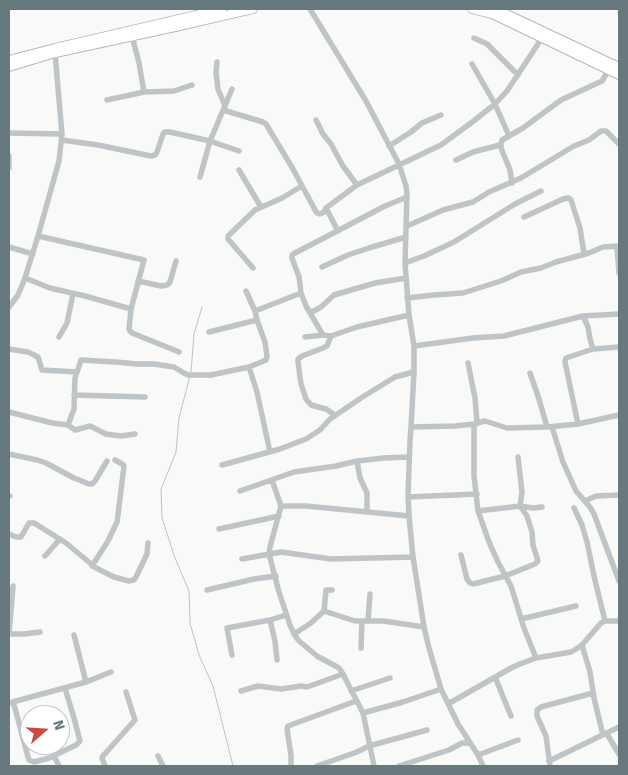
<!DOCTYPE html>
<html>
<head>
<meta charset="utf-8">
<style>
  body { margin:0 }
  #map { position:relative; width:628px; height:775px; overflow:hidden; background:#f9f9f8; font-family:"Fira Sans",sans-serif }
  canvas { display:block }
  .frame { position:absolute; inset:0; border:10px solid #67797f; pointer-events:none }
  .north { position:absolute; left:20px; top:705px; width:50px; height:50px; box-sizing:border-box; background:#fff; border:1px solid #c2c9cc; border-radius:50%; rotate:71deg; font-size:14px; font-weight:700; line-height:20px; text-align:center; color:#67797f }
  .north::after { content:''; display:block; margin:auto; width:18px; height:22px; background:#ce4943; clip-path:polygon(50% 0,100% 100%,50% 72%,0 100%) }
</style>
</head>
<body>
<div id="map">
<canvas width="628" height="775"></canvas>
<div class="frame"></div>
<div class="north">N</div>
</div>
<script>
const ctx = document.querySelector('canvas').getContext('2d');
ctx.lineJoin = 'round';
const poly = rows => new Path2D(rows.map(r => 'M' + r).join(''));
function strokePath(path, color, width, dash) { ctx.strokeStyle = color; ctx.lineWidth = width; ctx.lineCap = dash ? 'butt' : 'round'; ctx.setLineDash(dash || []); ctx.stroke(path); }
const stream = poly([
  [191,372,194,334,202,307],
  [190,376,179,418,176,452,161,489,162,518,175,558,189,591,190,623,199,655,213,686,233,766]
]);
const minor = poly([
  [310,9,366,101,399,164,406,186,407,194,405,263,409,315,414,346,414,372,411,427,410,441,408,495,409,516,413,557,424,627,429,648,441,689,458,724,478,755,483,766],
  [132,36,139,63,144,92],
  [474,38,487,44,518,75],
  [217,62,216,73,217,80,218,89,225,106],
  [472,64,495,104,509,136],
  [107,100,144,92,174,91,192,85],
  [223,110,263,122,266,124,293,169,314,208,317,213,320,214,324,212,326,208,357,185,441,145,471,123,495,104,507,91,542,38],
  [316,120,323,134,331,144,343,166,357,185],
  [9,133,62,134],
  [62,140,98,145,151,156,155,155,157,152,163,134,165,132,170,132,210,141,239,151],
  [389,146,411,132,422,123,441,115],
  [9,156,9,168],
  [456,160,473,152,496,146,501,144],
  [239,170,261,207],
  [200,177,210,141,232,89],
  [512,183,510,170,501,148,501,144,502,140,523,128,561,100,602,81,608,71],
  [326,208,338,231],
  [524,217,563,199,569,198,571,200,580,228,584,254],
  [407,226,443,210,473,202,489,192,521,178,574,146,589,140,601,131,606,131,619,144],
  [38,236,144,260,131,309,129,329,130,331,132,333,179,352],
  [9,247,33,254],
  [617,247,619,273],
  [405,263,424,256,454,242,515,204,541,191],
  [322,267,348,255,369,248,406,237],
  [253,268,228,239,228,236,255,210,282,198,302,186],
  [25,278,50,288,85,296,131,309],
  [138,281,161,286,167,285,170,282,176,261],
  [246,291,255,311],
  [301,293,299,277,292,258,292,255,295,253,322,239,385,206,407,197],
  [407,298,434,295,463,293,501,281,521,272,541,268,556,262,589,253,603,247,619,246],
  [9,307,18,295,25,278,38,236,59,161,62,134,55,53],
  [310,313,321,307,334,295,375,283,406,278],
  [583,316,588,327,590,339,593,349],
  [209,332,257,320],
  [331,336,327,346,323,348,302,356,298,359,298,362,301,384,306,399,311,405,326,409,335,415],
  [59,337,67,323,73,294],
  [305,337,323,335,331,336,357,327,409,315],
  [414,346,473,338,504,336,583,316,619,314],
  [9,349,28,352,38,357,42,370,77,372],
  [468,363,475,398,477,422],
  [249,367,257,392,270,452],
  [530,373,539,399,547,427],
  [74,395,145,397],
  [9,412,52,423,68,425,75,430,90,426,106,434,121,436,135,434],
  [474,424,474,476,478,511,489,542,498,562,511,586,524,628,536,658],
  [578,424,565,362,566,358,593,349,619,347],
  [68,425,74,409,75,378,81,360,116,362,137,364,154,364,174,367,184,373,188,375,211,375,249,367,266,360,267,356,265,342,257,320,255,311,301,293,306,306,323,335],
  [411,427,455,426,474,424,485,421,507,428,547,427,578,424,619,415],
  [552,427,563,462,576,491,590,507,594,514,619,581],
  [9,454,37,460,46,463,74,478,89,484,92,484,95,481,107,461],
  [357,461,360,478,367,493,367,512],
  [222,465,280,449,306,439,320,430,330,419,361,398,395,377,414,372],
  [272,480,281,506,270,547,269,554,279,592,290,625,294,634,299,641,317,656,339,668,343,674,363,713,374,766],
  [240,491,294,472,336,466,357,461,384,458,409,457],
  [9,496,10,496],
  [408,497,477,494],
  [585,501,596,496,619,495],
  [281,506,306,506,409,516],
  [574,508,582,525,587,542,594,576,605,621],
  [478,511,520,506,533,508,542,507],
  [219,529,279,516],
  [9,534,16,537,21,537,29,523,34,523,66,543,96,568,114,577,129,581,134,580,136,577,147,554,148,543],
  [461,555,467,579,470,583,473,584,505,576,535,564,538,561,533,545,532,532,527,516,520,506,522,492,518,457],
  [45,556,60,539],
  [242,559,281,552,331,559,413,557],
  [92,566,108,541,117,522,118,515,124,466,122,464,115,460],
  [13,586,9,634,24,634,40,632],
  [207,590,254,579,276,576],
  [324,611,355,621,383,621,424,627],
  [521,619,576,606],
  [270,620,275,641,277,660],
  [368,621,370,594],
  [294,634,311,623,324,611,326,590,332,590],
  [74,635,86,682],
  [582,645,590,672,594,698,603,735],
  [361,648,362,621],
  [232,655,227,628,270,620,286,615],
  [495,677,511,716],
  [241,691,258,686,281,689,301,686,307,687,343,674],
  [351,691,390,678],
  [9,703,86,682,111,672],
  [13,703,15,708,28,757,29,760,34,762,49,758,76,745,80,741,74,718,65,688],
  [448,704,511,668,520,664,536,658,571,652,576,649,582,645,601,623,605,621,619,621],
  [363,713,403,702,441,689],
  [607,734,619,754],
  [478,755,518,740],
  [54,756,59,766],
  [158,756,163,766],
  [549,761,619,727],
  [105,766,102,758,103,756,135,720,126,692],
  [291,766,291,755,287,729,288,726,356,701],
  [317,766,357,752,369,746,427,730],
  [399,766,449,750,462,743,470,743],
  [550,766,546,736,537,716,537,710,541,707,593,693]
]);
const major = poly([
  [472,9,492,14,619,75],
  [496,9,619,67],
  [9,60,55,48,222,9],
  [9,67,55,53,175,27,253,9]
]);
strokePath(stream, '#b7c5c6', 1);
strokePath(major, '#b3b8bb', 10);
strokePath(minor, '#bfc4c6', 5.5);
strokePath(major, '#fff', 8);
</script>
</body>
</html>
